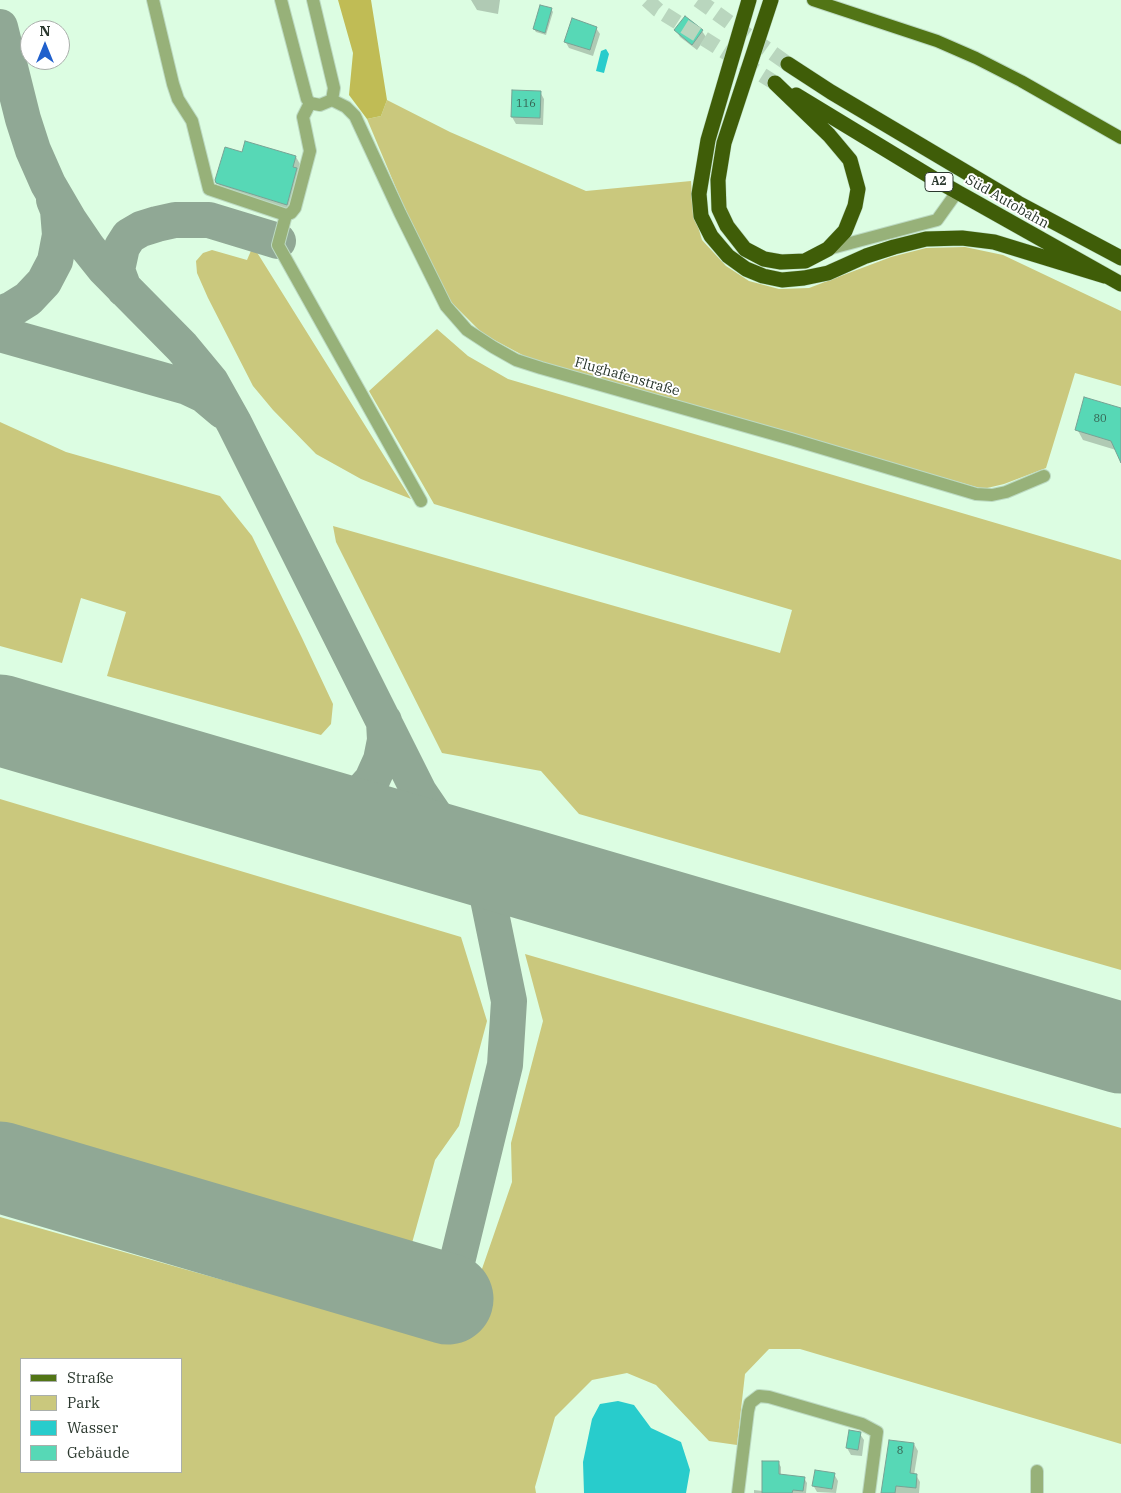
<!DOCTYPE html>
<html>
<head>
<meta charset="utf-8">
<style>
  body { margin:0 }
  #map { position:relative; width:1121px; height:1493px; overflow:hidden; background:#dcfde2; font-family:"IBM Plex Serif",serif }
  canvas { display:block }
  .legend { position:absolute; left:20px; top:1358px; width:162px; height:115px; box-sizing:border-box; background:#fff; border:1px solid #aaafab; margin:0; padding:6px 9px; list-style:none; font-size:15px; color:#2b382e }
  .legend li { display:flex; align-items:center; gap:10px; height:25px }
  .legend b { width:25px; border:1px solid #aaafab }
  .north { position:absolute; left:20px; top:20px; width:50px; height:50px; box-sizing:border-box; background:#fff; border:1px solid #aaafab; border-radius:50%; rotate:0deg; font-size:14px; font-weight:700; line-height:20px; text-align:center; color:#2b382e }
  .north::after { content:''; display:block; margin:auto; width:18px; height:22px; background:#2060cc; clip-path:polygon(50% 0,100% 100%,50% 72%,0 100%) }
</style>
</head>
<body>
<div id="map">
<canvas width="1121" height="1493"></canvas>
<ul class="legend">
<li><b style="height:6px;background:#527516"></b>Straße</li>
<li><b style="height:14px;background:#cac87d"></b>Park</li>
<li><b style="height:14px;background:#28cccc"></b>Wasser</li>
<li><b style="height:14px;background:#57d8b6"></b>Gebäude</li>
</ul>
<div class="north">N</div>
</div>
<script>
const ctx = document.querySelector('canvas').getContext('2d');
ctx.lineJoin = 'round';
function fill(path, color) { ctx.fillStyle = color; ctx.fill(path, 'evenodd'); }
const poly = rows => new Path2D(rows.map(r => 'M' + r).join(''));
function strokePath(path, color, width, dash) { ctx.strokeStyle = color; ctx.lineWidth = width; ctx.lineCap = dash ? 'butt' : 'round'; ctx.setLineDash(dash || []); ctx.stroke(path); }
function drawText(font, color, halo, rows, align = 'center') {
  ctx.font = font + ' "IBM Plex Serif",serif'; ctx.lineWidth = 4; ctx.setLineDash([]); ctx.textBaseline = 'middle'; ctx.strokeStyle = halo; ctx.fillStyle = color; for (const [text, x, y, turn = 0] of rows) {
    ctx.save(); ctx.translate(x, y); ctx.rotate((+turn || 0) * Math.PI / 180); ctx.textAlign = isNaN(turn) ? turn : align; if (halo) ctx.strokeText(text, 0, 0); ctx.fillText(text, 0, 0); ctx.restore();
  }
}
const green = poly([
  [387,100,450,132,586,191,691,181,693,209,702,240,726,266,749,281,779,289,809,288,891,257,926,248,965,247,1003,255,1121,311,1121,386,1075,373,1046,468,1004,484,983,489,530,359,483,334,449,300,409,219,367,119,381,116],
  [253,246,411,499,361,479,316,454,273,410,253,386,208,298,197,273,196,261,203,253,212,250,247,260],
  [437,329,468,356,508,379,1121,560,1121,970,579,814,541,771,442,753,336,542,333,526,780,653,792,610,434,504,369,391],
  [0,422,66,452,220,496,252,536,302,638,333,704,331,724,321,735,107,676,126,612,81,598,62,663,0,646],
  [0,799,461,937,487,1021,459,1126,435,1160,412,1243,0,1122],
  [525,954,1121,1128,1121,1444,800,1349,769,1349,745,1374,737,1445,709,1441,656,1385,627,1373,592,1380,555,1417,535,1487,536,1493,0,1493,0,1217,449,1344,464,1321,512,1182,511,1143,543,1021],
  [21,1359,181,1359,181,1472,21,1472]
]);
const forest = poly([
  [338,0,371,0,387,100,381,116,367,119,349,95,353,53]
]);
const water = poly([
  [606,49,609,54,604,73,596,71,601,51],
  [618,1401,634,1405,651,1428,681,1442,690,1470,686,1493,584,1493,583,1462,592,1419,600,1404]
]);
const shadow = poly([
  [471,0,500,0,498,14,477,10],
  [551,9,553,12,546,35,536,32,534,29],
  [596,28,600,34,593,56,569,48,565,41],
  [676,30,702,31,706,37,697,50,680,37],
  [513,91,540,92,544,99,543,125,516,124,512,117],
  [296,157,304,171,304,183,294,219,225,197,217,182],
  [1121,409,1121,459,1116,450,1083,440,1077,429],
  [860,1434,864,1440,862,1456,851,1455,847,1448],
  [914,1444,918,1451,914,1475,916,1475,920,1482,919,1493,883,1493],
  [778,1462,781,1467,781,1475,804,1478,807,1483,806,1493,754,1493,754,1490,763,1491],
  [834,1474,838,1481,836,1493,817,1492,813,1485]
]);
const taxiway = poly([
  [0,27,23,119,33,150,48,184,69,220,88,248,104,268,182,347,211,382,234,423,419,792,438,820,463,843,487,862],
  [124,289,117,270,122,247,129,236,141,229,157,224,175,220,209,220,278,241],
  [0,314,12,309,28,299,44,282,55,261,60,235,58,210,54,200],
  [0,334,187,387,204,395,223,411],
  [305,809,337,805,356,798,372,780,381,760,385,740,384,721],
  [448,1299,505,1065,509,1001,480,860]
]);
const runway = poly([
  [0,720,1121,1048],
  [0,1167,448,1299]
]);
const building = poly([
  [540,5,552,8,545,33,533,29,540,5],
  [685,16,703,30,692,45,674,30,685,16],
  [572,18,597,27,590,50,564,42,572,18],
  [512,90,541,91,540,118,511,117,512,90],
  [245,141,296,156,293,167,297,168,287,205,216,183,215,180,225,147,242,152,245,141],
  [1084,397,1121,408,1121,463,1111,441,1075,430,1084,397],
  [849,1430,861,1432,858,1450,846,1448,849,1430],
  [889,1440,914,1443,910,1473,917,1474,916,1488,896,1486,895,1493,881,1493,889,1440],
  [762,1461,779,1461,779,1474,805,1477,803,1491,793,1490,792,1493,762,1493,762,1461],
  [815,1470,835,1473,832,1489,812,1486,815,1470]
]);
const highwayTunnel = poly([
  [647,0,658,10,775,83],
  [698,0,788,64]
]);
const minor = poly([
  [153,0,173,84,178,99,192,121,209,189,286,215,278,245,421,501],
  [281,0,307,99,310,103,320,105,332,100,346,107,355,116,400,213,446,306,467,330,493,347,516,360,541,368,791,439,976,494,992,495,1006,492,1044,476],
  [313,0,334,88,332,100],
  [286,215,291,213,295,208,310,151,303,117,310,103],
  [828,249,937,220,957,192],
  [738,1493,748,1411,750,1403,759,1396,769,1397,862,1424,877,1432,869,1493],
  [1037,1493,1037,1471]
]);
const major = poly([
  [813,0,937,41,976,58,1021,81,1121,138]
]);
const highway = poly([
  [749,0,708,140,699,194,701,216,711,236,728,256,746,269,763,276,782,280,804,278,828,273,866,256,894,247,926,239,962,238,994,242,1105,276],
  [771,0,724,143,718,180,719,209,727,226,745,249,764,259,781,262,805,261,828,249,845,231,855,206,858,189,850,160,829,135,775,83],
  [788,64,831,92,1018,203,1121,258],
  [796,95,936,180,1121,284]
]);
const numberNames = [
  ["116",526,104],
  ["80",1100,419],
  ["8",900,1451]
];
const shields = [
  [939,182,28]
];
const shieldNames = [
  ["A2",939,182]
];
const streetNames = [
  ["Süd Autobahn",1007,202,30],
  ["Flughafenstraße",627,377,16]
];
fill(green, '#cac87d');
fill(forest, '#c0bc55');
fill(water, '#28cccc');
fill(shadow, '#0003');
strokePath(taxiway, '#90a895', 36);
strokePath(runway, '#90a895', 91);
fill(building, '#57d8b6');
strokePath(building, '#78a294', 1);
strokePath(highwayTunnel, '#b9d6be', 15, [15, 8]);
strokePath(minor, '#bcdac2', 14);
strokePath(major, '#bcdac2', 14);
strokePath(highway, '#bcdac2', 16);
strokePath(minor, '#97b179', 12);
strokePath(major, '#527516', 12);
strokePath(highway, '#3f5d08', 15);
drawText('11px', '#366050', null, numberNames);
for (const [x, y, w] of shields) { const box = new Path2D(); box.roundRect(x - w / 2, y - 9.5, w, 19, 4); ctx.fillStyle = '#fff'; ctx.fill(box); strokePath(box, '#2b382e', 1); }
drawText('bold 12px', '#2b382e', null, shieldNames);
drawText('14px', '#2b382e', '#fff', streetNames);
</script>
</body>
</html>
